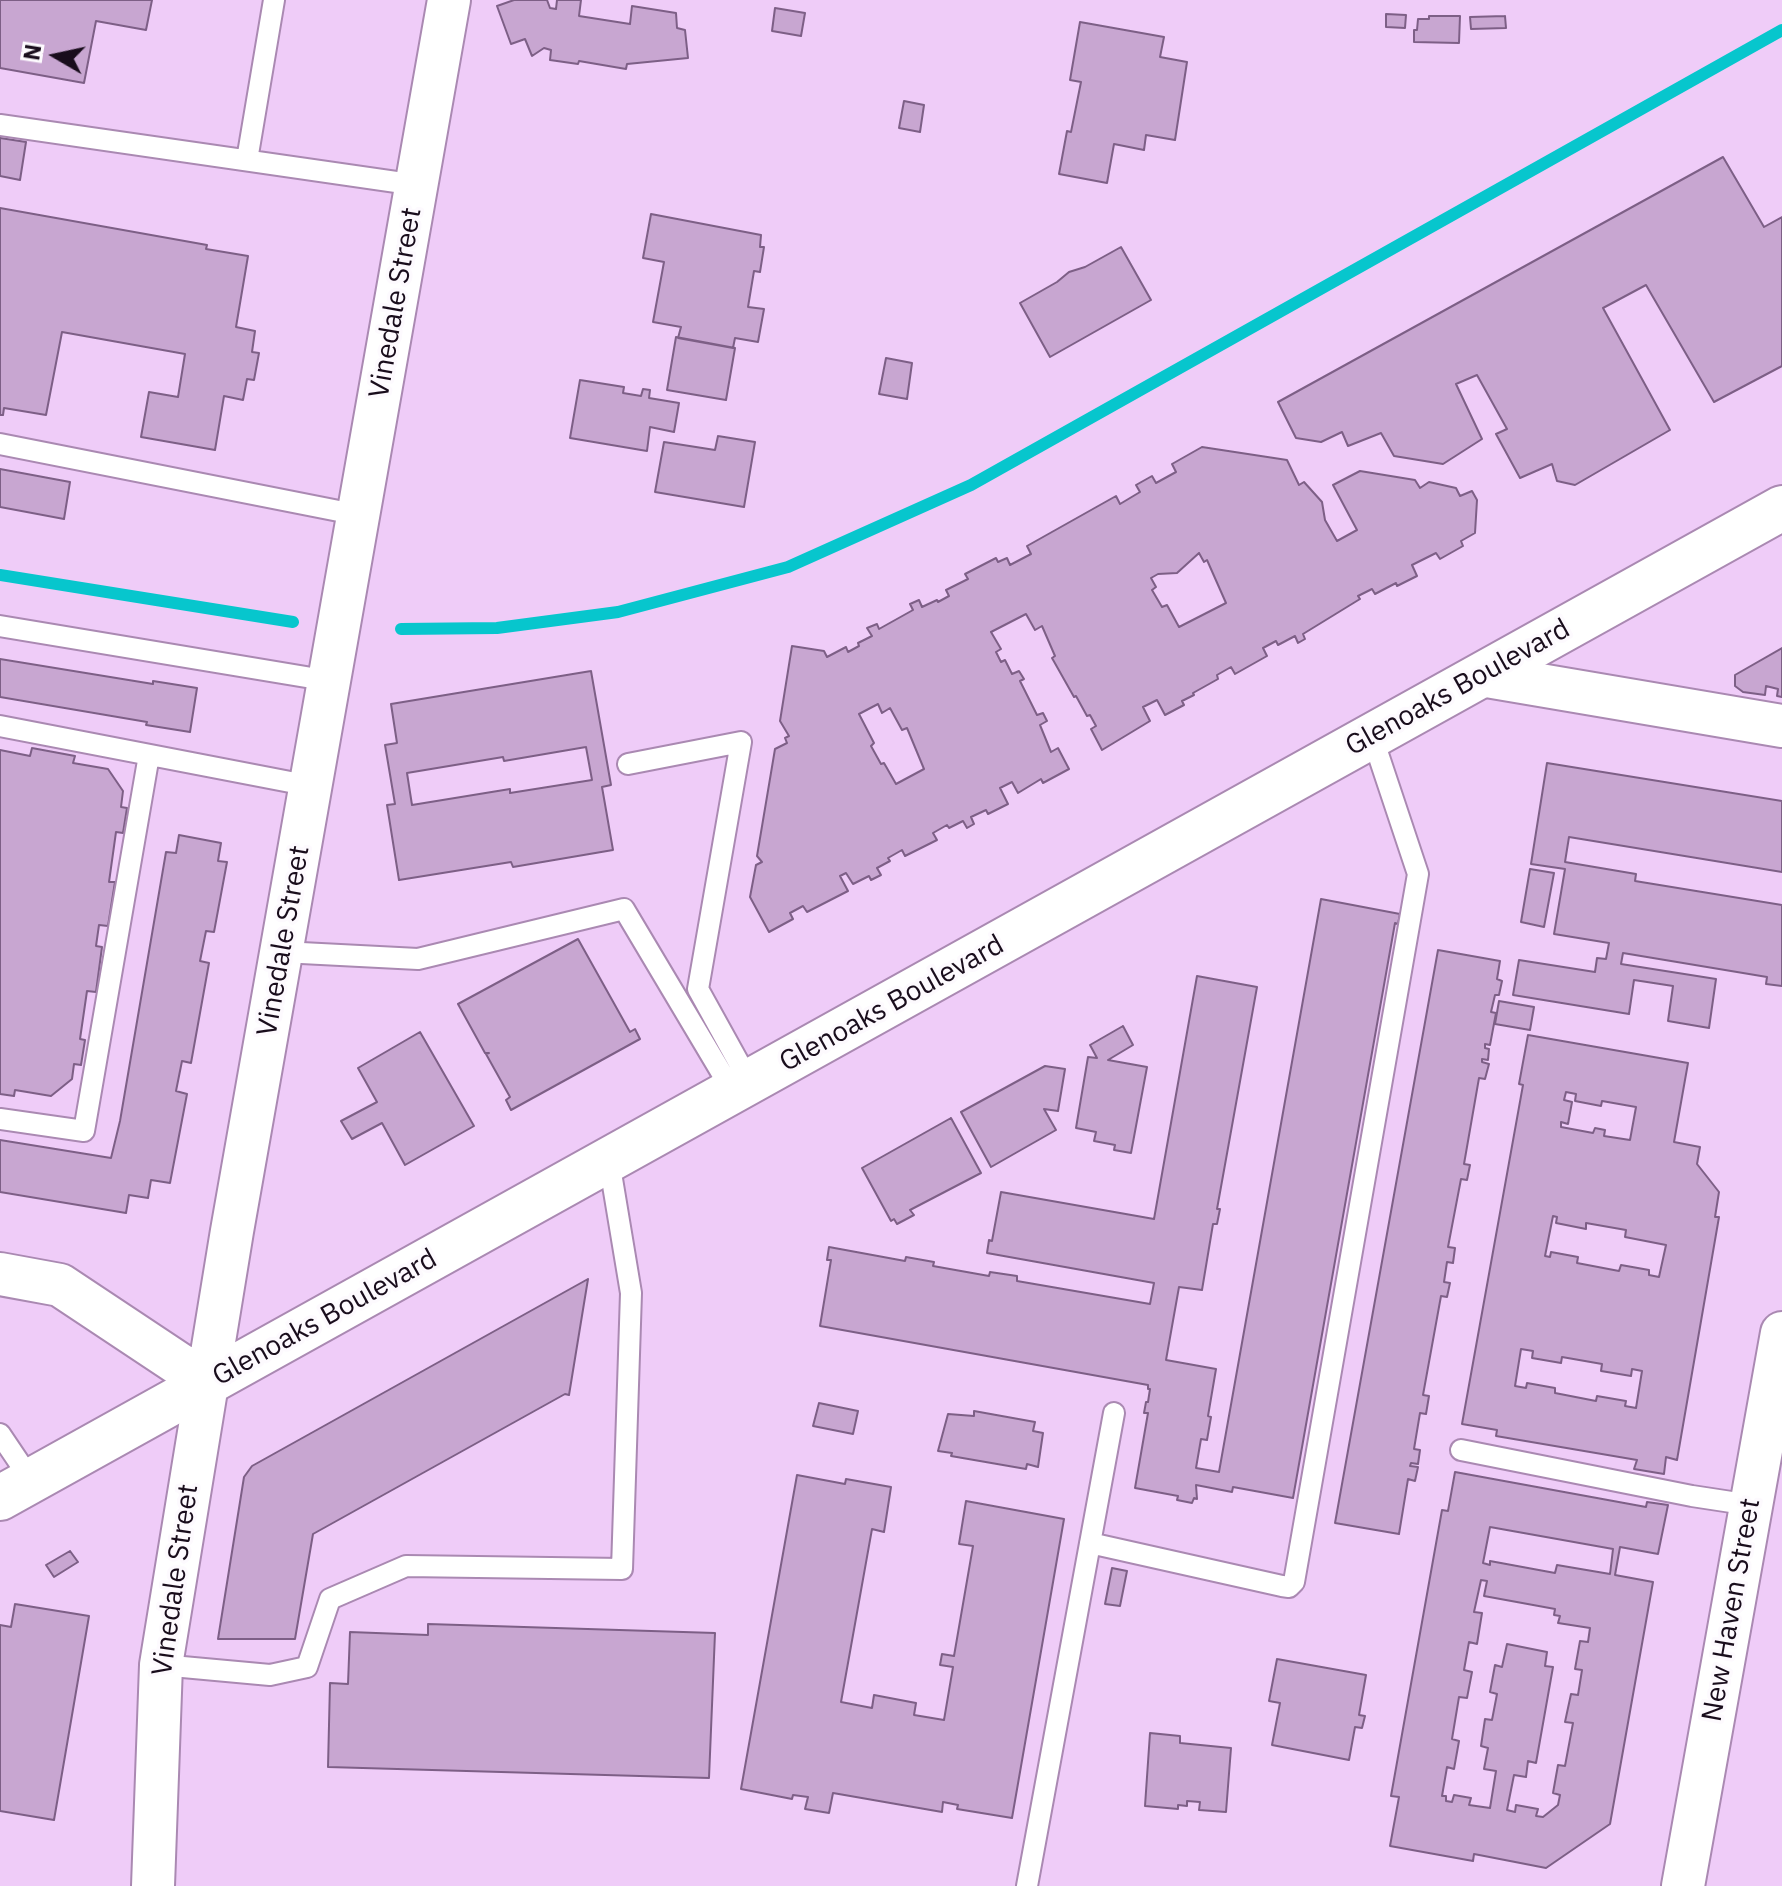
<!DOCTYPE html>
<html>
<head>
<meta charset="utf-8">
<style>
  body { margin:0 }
  #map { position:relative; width:1782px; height:1886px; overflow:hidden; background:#efccf8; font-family:"IBM Plex Sans",sans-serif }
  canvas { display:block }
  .north { position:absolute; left:16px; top:16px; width:80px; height:80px; -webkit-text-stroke:6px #fdfafe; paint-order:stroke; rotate:279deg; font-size:22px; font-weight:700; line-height:32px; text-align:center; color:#190d1c }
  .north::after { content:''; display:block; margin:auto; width:28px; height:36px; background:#190d1c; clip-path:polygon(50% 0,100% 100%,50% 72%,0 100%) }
</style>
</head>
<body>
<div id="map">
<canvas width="1782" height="1886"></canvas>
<div class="north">N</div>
</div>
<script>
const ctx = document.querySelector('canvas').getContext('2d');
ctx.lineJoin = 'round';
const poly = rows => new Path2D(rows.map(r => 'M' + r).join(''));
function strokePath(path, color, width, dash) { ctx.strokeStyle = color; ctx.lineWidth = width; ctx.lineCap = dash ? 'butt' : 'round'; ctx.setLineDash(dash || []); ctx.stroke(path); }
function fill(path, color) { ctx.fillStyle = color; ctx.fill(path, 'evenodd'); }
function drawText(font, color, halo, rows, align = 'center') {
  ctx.font = font + ' "IBM Plex Sans",sans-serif'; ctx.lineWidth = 7; ctx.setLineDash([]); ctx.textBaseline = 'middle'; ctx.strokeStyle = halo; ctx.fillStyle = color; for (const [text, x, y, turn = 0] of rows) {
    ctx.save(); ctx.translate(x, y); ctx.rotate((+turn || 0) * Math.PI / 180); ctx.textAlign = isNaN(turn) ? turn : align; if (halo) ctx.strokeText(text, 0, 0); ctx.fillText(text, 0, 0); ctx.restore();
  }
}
const stream = poly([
  [0,575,293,622],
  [401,629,497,628,618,612,788,567,971,485,1782,30]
]);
const building = poly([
  [0,0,152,0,146,30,96,21,84,83,0,68,0,0],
  [514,0,547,0,550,8,556,9,557,0,581,0,579,16,630,24,632,6,676,13,677,28,685,30,688,58,627,64,626,69,579,61,578,64,550,60,551,50,544,48,532,56,525,39,511,44,497,6,514,0],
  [775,8,805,13,801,36,772,31,775,8],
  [1386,14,1406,15,1405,28,1386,27,1386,14],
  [1429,16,1460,16,1459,43,1414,42,1414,30,1417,30,1418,19,1429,19,1429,16],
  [1505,16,1506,28,1471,29,1470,17,1505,16],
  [1080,22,1164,37,1160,57,1187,62,1175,140,1146,135,1144,150,1114,144,1107,183,1059,174,1067,131,1071,132,1081,82,1070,80,1080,22],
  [904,101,924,105,920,132,899,128,904,101],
  [0,138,26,142,20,180,0,176,0,138],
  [1723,157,1764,227,1782,217,1782,366,1714,402,1646,285,1603,308,1670,430,1575,485,1557,481,1552,464,1520,478,1496,434,1507,429,1477,375,1456,384,1482,439,1443,464,1394,456,1381,433,1348,446,1342,432,1321,442,1296,438,1278,402,1723,157],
  [0,208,207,245,206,249,248,256,236,327,255,331,252,352,259,353,254,380,247,379,243,400,224,396,215,450,141,437,149,392,178,397,185,354,62,332,46,415,4,408,3,415,0,415,0,208],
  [651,214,761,235,760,247,764,247,760,272,754,271,748,307,764,309,758,342,735,338,733,348,678,338,681,327,653,322,664,262,643,258,651,214],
  [1121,247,1151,300,1050,357,1020,303,1057,282,1069,272,1085,267,1121,247],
  [676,337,735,348,726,400,667,390,676,337],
  [886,358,912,363,907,399,879,394,886,358],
  [580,380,624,387,623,393,641,396,643,389,650,390,649,398,679,403,674,432,650,427,647,451,570,438,580,380],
  [718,436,755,442,744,507,655,492,664,442,715,450,718,436],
  [1202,447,1287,460,1299,485,1304,482,1322,502,1325,520,1337,541,1357,530,1333,485,1360,471,1415,480,1420,488,1429,482,1456,488,1460,496,1472,491,1477,500,1475,533,1461,541,1463,546,1440,559,1436,553,1412,565,1417,576,1397,586,1396,583,1375,594,1372,589,1358,596,1360,599,1303,634,1305,639,1298,643,1295,636,1278,645,1276,641,1263,648,1267,656,1235,674,1231,667,1217,675,1218,679,1193,693,1194,695,1182,701,1184,705,1165,715,1157,700,1143,707,1150,721,1102,750,1091,729,1096,726,1090,715,1087,716,1076,696,1074,697,1052,658,1055,656,1042,626,1035,630,1026,614,991,632,1001,649,996,652,1001,662,1005,660,1012,674,1019,671,1024,679,1020,681,1037,715,1043,713,1047,721,1040,725,1051,752,1058,748,1069,769,1043,783,1041,779,1018,793,1012,782,1000,788,1008,804,988,814,986,810,971,817,974,824,967,828,963,821,949,828,947,825,933,833,937,840,905,856,902,850,888,858,890,861,877,868,881,875,871,880,869,876,853,884,846,873,840,876,848,891,807,912,803,906,790,913,793,919,769,932,750,897,756,865,762,862,757,856,775,749,787,743,785,738,789,736,780,721,792,646,824,651,827,657,846,647,848,652,859,646,858,643,872,636,867,628,877,624,879,629,913,610,910,604,919,600,922,607,937,600,938,602,949,596,946,590,968,579,965,574,996,558,998,562,1007,558,1010,565,1031,554,1027,546,1116,496,1120,504,1140,492,1136,485,1152,476,1156,483,1176,472,1172,464,1202,447],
  [1199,553,1204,562,1207,560,1226,603,1179,627,1167,605,1162,607,1152,590,1156,587,1151,578,1158,574,1177,573,1199,553],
  [878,704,882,713,890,708,902,730,907,728,924,769,896,784,884,763,881,764,871,746,874,743,859,714,878,704],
  [0,469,70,482,64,519,0,507,0,469],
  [1782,648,1782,697,1777,696,1778,689,1766,686,1765,695,1743,692,1735,686,1735,675,1782,648],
  [0,659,153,684,153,681,197,688,190,732,146,725,147,722,0,697,0,659],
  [591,671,611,785,602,787,613,850,513,867,511,862,399,880,387,805,395,804,385,745,397,743,391,704,591,671],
  [586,747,592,780,510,793,510,789,412,805,407,773,503,757,504,761,586,747],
  [32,748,75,756,73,763,108,769,123,791,121,807,127,808,123,833,116,832,109,882,115,882,108,926,99,925,96,946,102,947,96,992,87,991,80,1039,85,1040,81,1065,74,1064,72,1079,51,1096,15,1090,14,1096,0,1094,0,750,30,756,32,748],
  [1547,763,1782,801,1782,872,1569,837,1565,862,1636,874,1635,881,1782,905,1782,986,1766,984,1767,977,1623,953,1621,964,1716,979,1709,1028,1668,1021,1673,986,1634,980,1629,1014,1513,995,1519,960,1595,972,1597,958,1606,959,1609,943,1554,934,1565,869,1531,864,1547,763],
  [179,835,221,843,218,861,227,862,214,932,206,931,200,961,209,963,191,1063,182,1061,176,1091,187,1094,170,1183,151,1180,148,1198,129,1195,126,1213,0,1192,0,1140,111,1158,120,1121,166,852,176,853,179,835],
  [1530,869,1554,873,1544,927,1521,922,1530,869],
  [1321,899,1400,914,1398,924,1395,923,1293,1498,1233,1487,1232,1492,1196,1485,1197,1499,1194,1498,1192,1503,1177,1500,1178,1496,1135,1488,1148,1413,1144,1413,1146,1402,1148,1402,1150,1389,1148,1389,1148,1385,820,1326,831,1260,827,1260,829,1247,905,1261,906,1257,934,1262,933,1266,989,1276,990,1272,1017,1276,1017,1281,1150,1304,1154,1283,987,1253,989,1240,992,1241,1001,1192,1154,1219,1197,976,1257,987,1217,1209,1220,1209,1217,1224,1213,1224,1202,1290,1179,1287,1166,1360,1216,1369,1208,1416,1211,1417,1207,1440,1201,1439,1196,1468,1219,1472,1321,899],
  [578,939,630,1032,635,1029,640,1039,511,1110,506,1100,510,1097,486,1054,489,1053,485,1053,458,1004,578,939],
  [1438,950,1500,961,1497,979,1502,981,1499,995,1495,995,1491,1012,1496,1013,1490,1045,1485,1044,1485,1048,1489,1049,1488,1060,1482,1059,1482,1062,1489,1064,1485,1079,1479,1078,1464,1164,1470,1165,1467,1180,1461,1179,1448,1247,1455,1248,1453,1263,1447,1262,1444,1282,1450,1283,1447,1297,1441,1296,1423,1395,1429,1396,1426,1414,1420,1413,1414,1449,1420,1450,1418,1464,1411,1463,1410,1466,1418,1467,1415,1481,1408,1479,1399,1534,1335,1523,1438,950],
  [1499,1001,1534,1007,1530,1030,1495,1024,1499,1001],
  [1123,1026,1133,1045,1108,1060,1147,1067,1131,1153,1114,1150,1115,1145,1094,1141,1096,1132,1076,1128,1088,1057,1097,1058,1090,1045,1123,1026],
  [420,1032,474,1126,405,1165,382,1123,352,1139,341,1121,377,1102,358,1068,420,1032],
  [1528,1035,1688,1063,1674,1142,1700,1147,1697,1164,1719,1192,1715,1217,1719,1217,1677,1460,1666,1457,1664,1474,1634,1469,1637,1460,1496,1436,1497,1430,1462,1424,1523,1085,1519,1084,1528,1035],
  [1566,1092,1576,1094,1575,1101,1601,1106,1602,1101,1636,1107,1630,1140,1604,1136,1605,1130,1595,1128,1593,1133,1561,1127,1561,1122,1568,1124,1572,1102,1564,1100,1566,1092],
  [1553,1216,1557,1217,1556,1223,1586,1229,1586,1223,1626,1230,1625,1237,1666,1245,1659,1277,1649,1275,1649,1270,1621,1265,1619,1271,1577,1263,1578,1257,1551,1252,1550,1257,1545,1256,1553,1216],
  [1521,1349,1533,1351,1532,1358,1561,1363,1562,1357,1602,1364,1601,1371,1631,1376,1632,1369,1642,1371,1636,1408,1625,1406,1626,1401,1597,1396,1596,1401,1555,1393,1555,1388,1527,1383,1526,1388,1515,1386,1521,1349],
  [1045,1066,1065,1069,1058,1111,1044,1109,1056,1130,991,1167,961,1112,1045,1066],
  [951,1118,981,1173,910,1210,914,1215,897,1224,894,1219,891,1221,862,1168,951,1118],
  [588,1279,569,1395,565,1394,313,1534,295,1639,218,1639,244,1477,252,1466,588,1279],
  [819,1403,858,1411,853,1434,813,1426,819,1403],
  [974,1411,1035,1422,1033,1431,1043,1433,1038,1467,1027,1464,1026,1469,951,1456,952,1453,938,1451,948,1414,974,1416,974,1411],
  [1455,1472,1646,1507,1647,1502,1668,1505,1658,1554,1620,1547,1615,1575,1653,1582,1610,1824,1546,1868,1474,1854,1473,1861,1390,1846,1399,1797,1391,1796,1442,1510,1448,1511,1455,1472],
  [1490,1527,1613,1549,1610,1574,1557,1565,1555,1573,1490,1561,1490,1565,1483,1563,1490,1527],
  [1481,1580,1487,1581,1484,1596,1555,1609,1554,1615,1560,1616,1558,1623,1590,1628,1588,1642,1580,1641,1575,1669,1582,1670,1578,1695,1571,1694,1565,1722,1573,1723,1565,1766,1558,1765,1553,1793,1560,1795,1558,1805,1543,1817,1536,1816,1538,1809,1516,1805,1515,1812,1507,1810,1514,1775,1526,1777,1528,1761,1536,1763,1553,1667,1545,1666,1547,1652,1507,1644,1502,1667,1495,1665,1490,1692,1497,1694,1492,1720,1485,1719,1481,1746,1488,1748,1484,1769,1496,1771,1490,1808,1469,1805,1471,1798,1454,1795,1452,1802,1446,1801,1446,1796,1442,1796,1447,1767,1454,1769,1459,1741,1452,1739,1459,1697,1467,1698,1472,1672,1464,1670,1469,1642,1477,1644,1482,1613,1474,1612,1481,1580],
  [797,1475,845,1484,846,1479,891,1487,884,1532,872,1529,841,1702,872,1708,874,1695,916,1703,914,1715,944,1720,953,1667,940,1665,942,1654,954,1656,973,1546,959,1544,966,1501,1064,1519,1012,1818,957,1809,958,1805,943,1802,942,1812,833,1793,829,1813,805,1809,808,1797,793,1795,792,1799,741,1789,797,1475],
  [70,1551,78,1562,54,1577,46,1565,70,1551],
  [1112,1568,1127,1571,1120,1606,1105,1604,1112,1568],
  [15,1604,89,1616,54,1820,0,1811,0,1625,11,1627,15,1604],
  [428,1624,715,1633,709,1778,328,1767,330,1683,348,1684,350,1632,428,1635,428,1624],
  [1277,1659,1366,1675,1359,1715,1365,1716,1362,1728,1355,1727,1349,1760,1272,1745,1280,1703,1269,1701,1277,1659],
  [1150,1733,1180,1736,1180,1743,1231,1748,1226,1812,1199,1810,1200,1802,1187,1801,1187,1806,1178,1805,1178,1809,1145,1806,1150,1733]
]);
const lane = poly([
  [0,125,417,185],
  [247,160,274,0],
  [0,444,359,515],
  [0,626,330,681],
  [0,726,311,786],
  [628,764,741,742,698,989,750,1083],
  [282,952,418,959,624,909,733,1092],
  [0,1119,84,1131,149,755],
  [0,1434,31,1480],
  [1461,1450,1692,1496,1751,1505],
  [1090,1543,1282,1586,1289,1587,1294,1582,1418,874,1372,736],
  [161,1665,270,1675,307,1667,330,1599,406,1566,622,1569,631,1293,609,1161],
  [1027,1886,1114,1413]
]);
const street = poly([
  [1481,675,1782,726],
  [0,1274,60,1285,206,1382],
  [153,1886,161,1665,232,1231,449,0],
  [1683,1886,1782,1333]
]);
const secondary = poly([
  [0,1498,1782,508]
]);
const streetNames = [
  ["Vinedale Street",396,303,-80],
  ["Glenoaks Boulevard",1458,688,-29],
  ["Vinedale Street",284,941,-80],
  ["Glenoaks Boulevard",892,1004,-29],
  ["Glenoaks Boulevard",325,1318,-29],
  ["Vinedale Street",176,1580,-82],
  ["New Haven Street",1732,1610,-80]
];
strokePath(stream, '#07c6cd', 12);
fill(building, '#c8a6d1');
strokePath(building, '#7d5f86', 2);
strokePath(lane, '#aa89b2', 24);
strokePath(street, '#aa89b2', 46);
strokePath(secondary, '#aa89b2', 48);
strokePath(lane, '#fff', 20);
strokePath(street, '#fff', 42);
strokePath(secondary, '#fff', 44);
drawText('28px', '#190d1c', '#fdfafe', streetNames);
</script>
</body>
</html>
